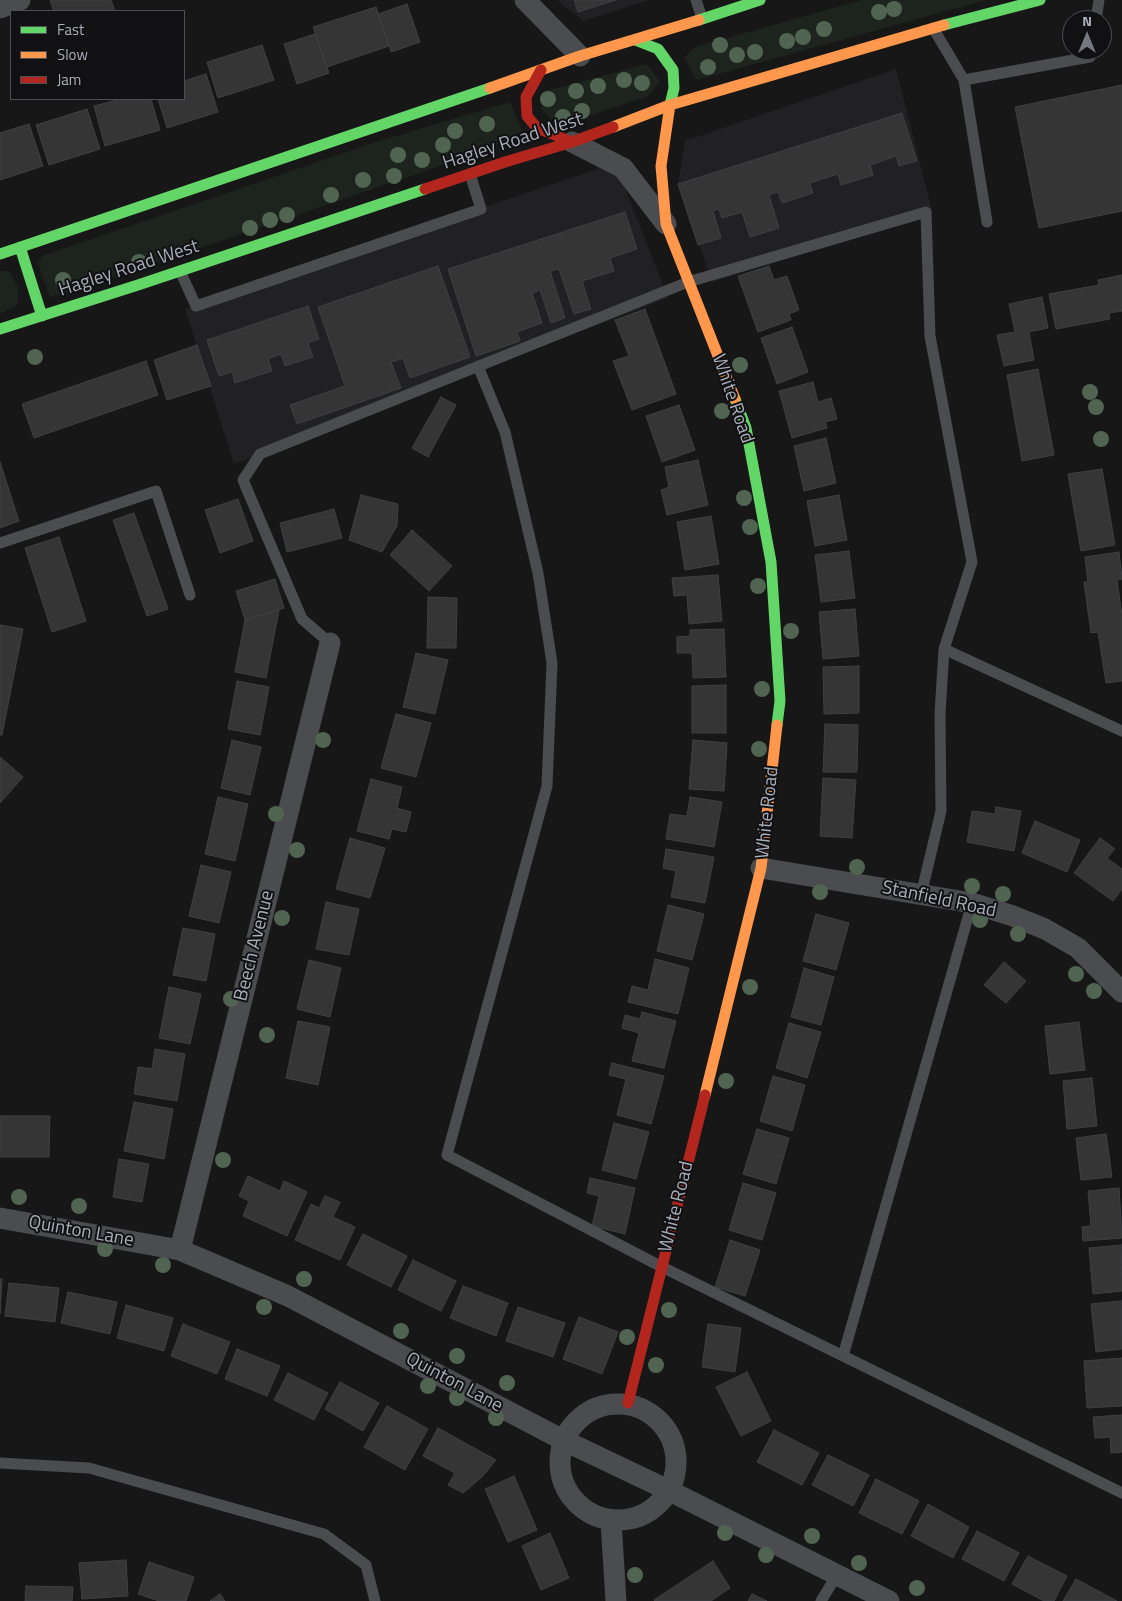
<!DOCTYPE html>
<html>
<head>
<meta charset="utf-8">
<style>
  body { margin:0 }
  #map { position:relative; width:1122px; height:1601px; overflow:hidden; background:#171717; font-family:"Titillium Web",sans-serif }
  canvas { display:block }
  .legend { position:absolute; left:10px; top:10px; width:175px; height:90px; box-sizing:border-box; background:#111113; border:1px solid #4d4f55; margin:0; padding:6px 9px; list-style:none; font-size:15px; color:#a8adb8 }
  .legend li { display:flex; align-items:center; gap:10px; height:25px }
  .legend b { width:25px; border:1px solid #4d4f55 }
  .north { position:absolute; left:1062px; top:10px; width:50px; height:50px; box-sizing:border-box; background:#111113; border:1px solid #4d4f55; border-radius:50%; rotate:0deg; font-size:14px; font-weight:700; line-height:20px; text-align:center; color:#a8adb8 }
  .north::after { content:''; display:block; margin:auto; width:18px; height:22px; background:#757880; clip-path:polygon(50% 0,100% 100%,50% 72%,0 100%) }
</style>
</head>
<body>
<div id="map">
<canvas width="1122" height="1601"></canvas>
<ul class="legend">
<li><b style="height:6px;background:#63d668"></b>Fast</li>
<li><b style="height:6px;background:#ff974d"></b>Slow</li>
<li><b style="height:6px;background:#b3261e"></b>Jam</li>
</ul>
<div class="north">N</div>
</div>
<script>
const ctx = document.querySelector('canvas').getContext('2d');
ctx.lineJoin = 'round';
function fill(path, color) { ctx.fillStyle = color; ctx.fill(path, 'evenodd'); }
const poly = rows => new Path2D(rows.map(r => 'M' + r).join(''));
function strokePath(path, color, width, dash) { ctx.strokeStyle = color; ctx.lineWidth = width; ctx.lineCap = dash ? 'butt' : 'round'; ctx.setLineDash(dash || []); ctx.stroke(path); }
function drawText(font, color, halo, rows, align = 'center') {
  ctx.font = font + ' "Titillium Web",sans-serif'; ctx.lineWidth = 4; ctx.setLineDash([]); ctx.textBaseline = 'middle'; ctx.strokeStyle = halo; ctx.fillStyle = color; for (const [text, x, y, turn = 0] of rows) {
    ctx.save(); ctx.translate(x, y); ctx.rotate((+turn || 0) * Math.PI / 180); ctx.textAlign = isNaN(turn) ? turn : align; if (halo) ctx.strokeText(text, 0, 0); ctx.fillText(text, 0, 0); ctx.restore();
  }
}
const built = poly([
  [557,0,649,0,583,21],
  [896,69,933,214,712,282,678,184,685,141],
  [606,166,620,175,668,298,234,464,185,309]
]);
const green = poly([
  [862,0,986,0,697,80,684,58,695,47],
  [646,64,660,81,648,96,558,126,541,109,546,91],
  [510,102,522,131,484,151,101,282,50,297,38,263,42,256,373,143],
  [0,271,9,271,18,287,18,304,0,314]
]);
const building = poly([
  [54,0,111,0,115,11,54,11,50,1,54,0],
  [574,0,616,0,578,12,574,0],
  [407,4,420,42,391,52,378,14,407,4],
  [376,7,389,46,327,67,313,27,376,7],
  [315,34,329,73,297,84,284,44,315,34],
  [262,45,274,80,218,98,207,62,262,45],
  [206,74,218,112,167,128,158,99,184,99,184,81,206,74],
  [1122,85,1122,211,1039,228,1015,107,1122,85],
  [121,99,151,99,160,130,105,146,94,106,121,99],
  [87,109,100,149,49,165,36,125,87,109],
  [902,113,917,161,899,166,896,156,870,165,873,175,841,185,838,174,810,183,813,193,782,203,778,192,769,195,779,228,750,237,742,212,722,218,719,209,713,211,721,238,698,245,678,184,902,113],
  [29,124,43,166,0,180,0,133,29,124],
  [625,212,637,249,610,258,614,271,582,281,591,309,574,314,559,269,550,271,565,318,551,323,540,290,532,293,542,323,517,332,520,341,476,356,448,269,625,212],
  [438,266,470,357,410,378,403,358,391,362,401,388,297,424,290,405,345,386,318,307,438,266],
  [769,266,774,280,787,276,799,310,789,314,791,320,758,332,738,276,769,266],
  [1122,275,1122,311,1109,313,1110,319,1056,329,1049,294,1099,285,1098,280,1122,275],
  [1042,297,1048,328,1029,332,1034,360,1004,366,997,335,1015,332,1009,304,1042,297],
  [308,306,319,339,308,343,313,357,285,366,281,354,268,359,272,371,235,383,232,372,219,376,207,340,308,306],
  [645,309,676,394,632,410,613,361,629,356,615,320,645,309],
  [792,327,808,372,777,384,761,338,792,327],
  [197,345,211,386,167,400,154,360,197,345],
  [146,361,158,395,34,438,22,404,146,361],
  [1038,369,1054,455,1022,461,1007,375,1038,369],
  [813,382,818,402,831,398,837,419,825,422,827,428,792,438,779,391,813,382],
  [441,397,456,405,428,457,412,448,441,397],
  [679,405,695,450,662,462,646,416,679,405],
  [826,438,836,483,804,491,794,446,826,438],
  [698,460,708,505,667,515,661,490,669,487,665,467,698,460],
  [0,462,19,521,0,528,0,462],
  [1102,469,1115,545,1081,551,1068,474,1102,469],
  [361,495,398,504,397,526,382,552,349,540,361,495],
  [839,495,847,540,815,546,807,501,839,495],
  [238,499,253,541,220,553,205,510,238,499],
  [334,509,342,538,287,552,280,523,334,509],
  [134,513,168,609,147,616,113,520,134,513],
  [711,516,719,564,685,570,677,522,711,516],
  [412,530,452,566,429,591,390,555,412,530],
  [59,537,86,621,52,632,25,548,59,537],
  [849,551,855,598,821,602,815,555,849,551],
  [1119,552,1122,579,1117,580,1122,616,1122,681,1106,683,1098,632,1091,633,1084,582,1088,582,1085,557,1119,552],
  [718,575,722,621,689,624,687,595,674,596,672,578,718,575],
  [275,579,284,608,245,620,236,591,275,579],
  [428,597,457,598,456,648,427,648,428,597],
  [855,609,859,656,823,659,819,612,855,609],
  [279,610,266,678,235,672,245,620,279,610],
  [0,625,23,629,2,735,0,735,0,625],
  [724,629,726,677,693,678,692,653,677,653,677,637,690,636,690,630,724,629],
  [416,653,448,660,435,714,403,707,416,653],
  [859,666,859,713,824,714,823,667,859,666],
  [237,681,269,687,260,735,228,729,237,681],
  [726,685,726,733,692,733,692,686,726,685],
  [396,714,431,723,416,777,381,768,396,714],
  [825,724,858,725,857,772,823,772,825,724],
  [232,740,261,747,250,795,221,788,232,740],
  [693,740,727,743,724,791,689,789,693,740],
  [0,757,23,777,0,803,0,757],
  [823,778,856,780,852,838,820,836,823,778],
  [371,779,402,787,397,808,411,812,406,832,392,829,389,839,357,831,371,779],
  [218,797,248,804,235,861,205,854,218,797],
  [690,797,722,802,714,847,666,839,670,814,687,816,690,797],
  [996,807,1021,811,1014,851,967,842,972,811,995,814,996,807],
  [1035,821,1080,840,1067,872,1022,853,1035,821],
  [350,838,385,848,370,898,336,889,350,838],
  [1100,838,1115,849,1107,858,1122,869,1122,889,1113,901,1074,873,1100,838],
  [666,849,714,857,705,903,671,897,676,871,663,868,666,849],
  [201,865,231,872,219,923,189,916,201,865],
  [326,902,359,909,349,955,316,949,326,902],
  [668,905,704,914,692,960,657,951,668,905],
  [816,914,849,923,836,970,803,961,816,914],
  [183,928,215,934,206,981,173,975,183,928],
  [655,959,689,968,678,1014,628,1002,632,986,648,990,655,959],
  [309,960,341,968,330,1017,297,1009,309,960],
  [1004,962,1026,981,1006,1003,984,985,1004,962],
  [804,968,834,977,821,1025,791,1017,804,968],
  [169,987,201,994,190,1044,159,1038,169,987],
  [642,1012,676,1021,664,1068,632,1061,639,1033,622,1028,625,1015,640,1019,642,1012],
  [298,1021,330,1027,318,1085,286,1078,298,1021],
  [1079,1022,1085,1070,1050,1074,1045,1026,1079,1022],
  [789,1023,821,1032,807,1078,776,1068,789,1023],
  [155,1049,185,1054,177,1101,134,1094,138,1067,152,1069,155,1049],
  [612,1063,664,1076,651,1124,617,1115,626,1079,609,1075,612,1063],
  [773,1076,805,1085,792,1131,760,1121,773,1076],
  [1092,1078,1097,1126,1067,1129,1063,1081,1092,1078],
  [134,1102,173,1109,164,1159,124,1151,134,1102],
  [0,1116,50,1116,49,1157,0,1157,0,1116],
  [614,1123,649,1132,636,1179,602,1170,614,1123],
  [757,1129,789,1138,776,1184,743,1174,757,1129],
  [1106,1134,1112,1177,1081,1180,1076,1138,1106,1134],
  [119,1159,149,1164,142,1202,113,1197,119,1159],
  [248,1176,280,1191,284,1181,307,1192,287,1236,243,1216,249,1201,239,1196,248,1176],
  [590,1178,635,1188,625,1234,592,1226,599,1196,587,1193,590,1178],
  [743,1183,776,1193,762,1240,729,1230,743,1183],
  [1119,1188,1122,1238,1083,1241,1082,1227,1091,1226,1088,1191,1119,1188],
  [325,1196,340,1202,333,1217,355,1227,340,1260,295,1240,311,1204,319,1208,325,1196],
  [363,1234,407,1256,391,1287,347,1265,363,1234],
  [730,1240,760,1250,745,1296,715,1287,730,1240],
  [1121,1245,1122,1291,1093,1294,1089,1248,1121,1245],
  [413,1260,456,1281,441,1311,398,1290,413,1260],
  [0,1279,2,1279,0,1314,0,1279],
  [9,1283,59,1288,55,1322,5,1316,9,1283],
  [463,1286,508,1303,496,1336,450,1318,463,1286],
  [68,1292,117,1302,110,1334,61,1323,68,1292],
  [1121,1301,1122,1349,1096,1352,1091,1304,1121,1301],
  [126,1305,173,1318,164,1351,117,1338,126,1305],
  [518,1307,565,1323,553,1357,506,1341,518,1307],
  [579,1317,618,1332,602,1374,563,1359,579,1317],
  [183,1324,230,1342,217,1374,171,1356,183,1324],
  [708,1324,741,1328,735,1372,702,1367,708,1324],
  [237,1349,280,1366,267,1396,225,1379,237,1349],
  [1122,1358,1122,1406,1087,1408,1084,1361,1122,1358],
  [747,1372,771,1421,741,1436,716,1387,747,1372],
  [288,1373,328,1393,314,1420,274,1400,288,1373],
  [340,1382,379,1403,363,1431,325,1409,340,1382],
  [387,1406,428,1429,405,1470,364,1447,387,1406],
  [1122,1415,1122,1452,1111,1453,1110,1437,1095,1438,1093,1417,1122,1415],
  [438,1428,496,1460,482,1477,463,1493,448,1485,455,1473,423,1456,438,1428],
  [774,1430,819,1453,802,1485,757,1462,774,1430],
  [828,1455,869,1475,853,1506,812,1485,828,1455],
  [514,1476,537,1530,508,1542,485,1489,514,1476],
  [876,1479,919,1501,902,1534,859,1513,876,1479],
  [928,1504,969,1527,953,1558,911,1536,928,1504],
  [977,1531,1019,1553,1004,1581,962,1559,977,1531],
  [550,1533,569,1578,541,1590,522,1546,550,1533],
  [1028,1556,1067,1576,1054,1601,1044,1601,1012,1584,1028,1556],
  [126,1560,128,1596,82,1599,79,1563,126,1560],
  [713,1561,730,1588,711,1601,655,1601,654,1600,713,1561],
  [149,1562,194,1577,186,1601,159,1601,138,1594,149,1562],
  [1076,1579,1117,1601,1063,1601,1076,1579],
  [26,1586,73,1587,72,1601,25,1601,26,1586],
  [220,1594,225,1601,210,1601,220,1594],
  [752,1594,767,1601,748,1601,752,1594]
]);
const lane = poly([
  [696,0,702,18],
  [1096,20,1099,0],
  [933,28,964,80,1090,57,1092,50],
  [964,80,987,222],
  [180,271,196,306,481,209,470,174],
  [478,366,505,432,538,573,552,663,547,786,447,1155,662,1267,1122,1493],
  [0,543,156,491,190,595],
  [330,643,302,619,243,480,260,454,688,282,926,212,930,336,972,562,944,649,940,714,941,811,921,895],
  [944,649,1122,731],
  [843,1356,972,903],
  [0,1463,89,1468,324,1534,366,1565,375,1601],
  [821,1601,837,1575]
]);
const street = poly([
  [525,0,580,56],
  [0,8,20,0],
  [572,142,623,168,666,224],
  [761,868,972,903,1013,916,1045,929,1078,948,1122,992],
  [0,1218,180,1250,288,1296,563,1440,670,1491,889,1601],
  [180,1250,330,643],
  '560 1462a58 58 0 1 1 116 0a58 58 0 1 1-116 0Z',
  [611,1521,616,1601]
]);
const fast = poly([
  [699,20,760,0],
  [944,25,1040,0],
  [635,40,658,49,673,70,674,88,670,105],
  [20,247,42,316],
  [0,254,490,88],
  [0,329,138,285,425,189],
  [735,399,746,428,771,562,780,701,777,725]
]);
const slow = poly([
  [490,88,580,56,699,20],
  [670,105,661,166,666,224,735,399],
  [613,127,670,105,944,25],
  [705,1095,761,868,777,725]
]);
const jam = poly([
  [541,70,526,97,527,116,537,128,572,142],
  [425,189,505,162,572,142,613,127],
  [628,1403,705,1095]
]);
const trees = [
  [894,9],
  [879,12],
  [824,29],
  [803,37],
  [787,41],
  [720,45],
  [755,52],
  [737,55],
  [708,67],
  [624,80],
  [642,83],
  [598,86],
  [576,91],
  [548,99],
  [582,111],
  [563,117],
  [487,124],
  [455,131],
  [443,145],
  [398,155],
  [422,160],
  [394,176],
  [363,180],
  [331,195],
  [287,215],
  [270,220],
  [250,228],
  [139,262],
  [63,280],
  [35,357],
  [740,365],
  [1090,392],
  [1096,407],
  [722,411],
  [1101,439],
  [744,498],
  [750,527],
  [758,586],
  [791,631],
  [762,689],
  [323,740],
  [759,749],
  [276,814],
  [297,850],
  [857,867],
  [972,886],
  [820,892],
  [1003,894],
  [282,918],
  [980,920],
  [1018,934],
  [1076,974],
  [750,987],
  [1094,991],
  [231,999],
  [267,1035],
  [726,1081],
  [223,1160],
  [19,1197],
  [79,1206],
  [105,1249],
  [163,1265],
  [304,1279],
  [264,1307],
  [669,1310],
  [401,1331],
  [627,1337],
  [457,1356],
  [656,1365],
  [507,1383],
  [428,1386],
  [457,1398],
  [496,1418],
  [725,1533],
  [812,1536],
  [766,1555],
  [859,1563],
  [635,1575],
  [917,1588]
];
const streetNames = [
  ["Hagley Road West",513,142,-18],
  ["Hagley Road West",129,269,-18],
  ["White Road",732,399,71],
  ["White Road",768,813,-84],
  ["Stanfield Road",939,900,12],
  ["Beech Avenue",255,946,-76],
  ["White Road",677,1207,-76],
  ["Quinton Lane",81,1232,10],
  ["Quinton Lane",454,1383,28]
];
fill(built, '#212123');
fill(green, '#1d241e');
fill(building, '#353536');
strokePath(building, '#3f4043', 1);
strokePath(lane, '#4b4c50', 11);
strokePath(street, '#4b4c50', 21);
strokePath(fast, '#63d668', 11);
strokePath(slow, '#ff974d', 11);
strokePath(jam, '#b3261e', 11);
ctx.fillStyle = '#506451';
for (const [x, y] of trees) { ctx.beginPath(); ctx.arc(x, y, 8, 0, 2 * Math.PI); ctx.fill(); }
drawText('19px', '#a8adb8', '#111113', streetNames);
</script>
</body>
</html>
